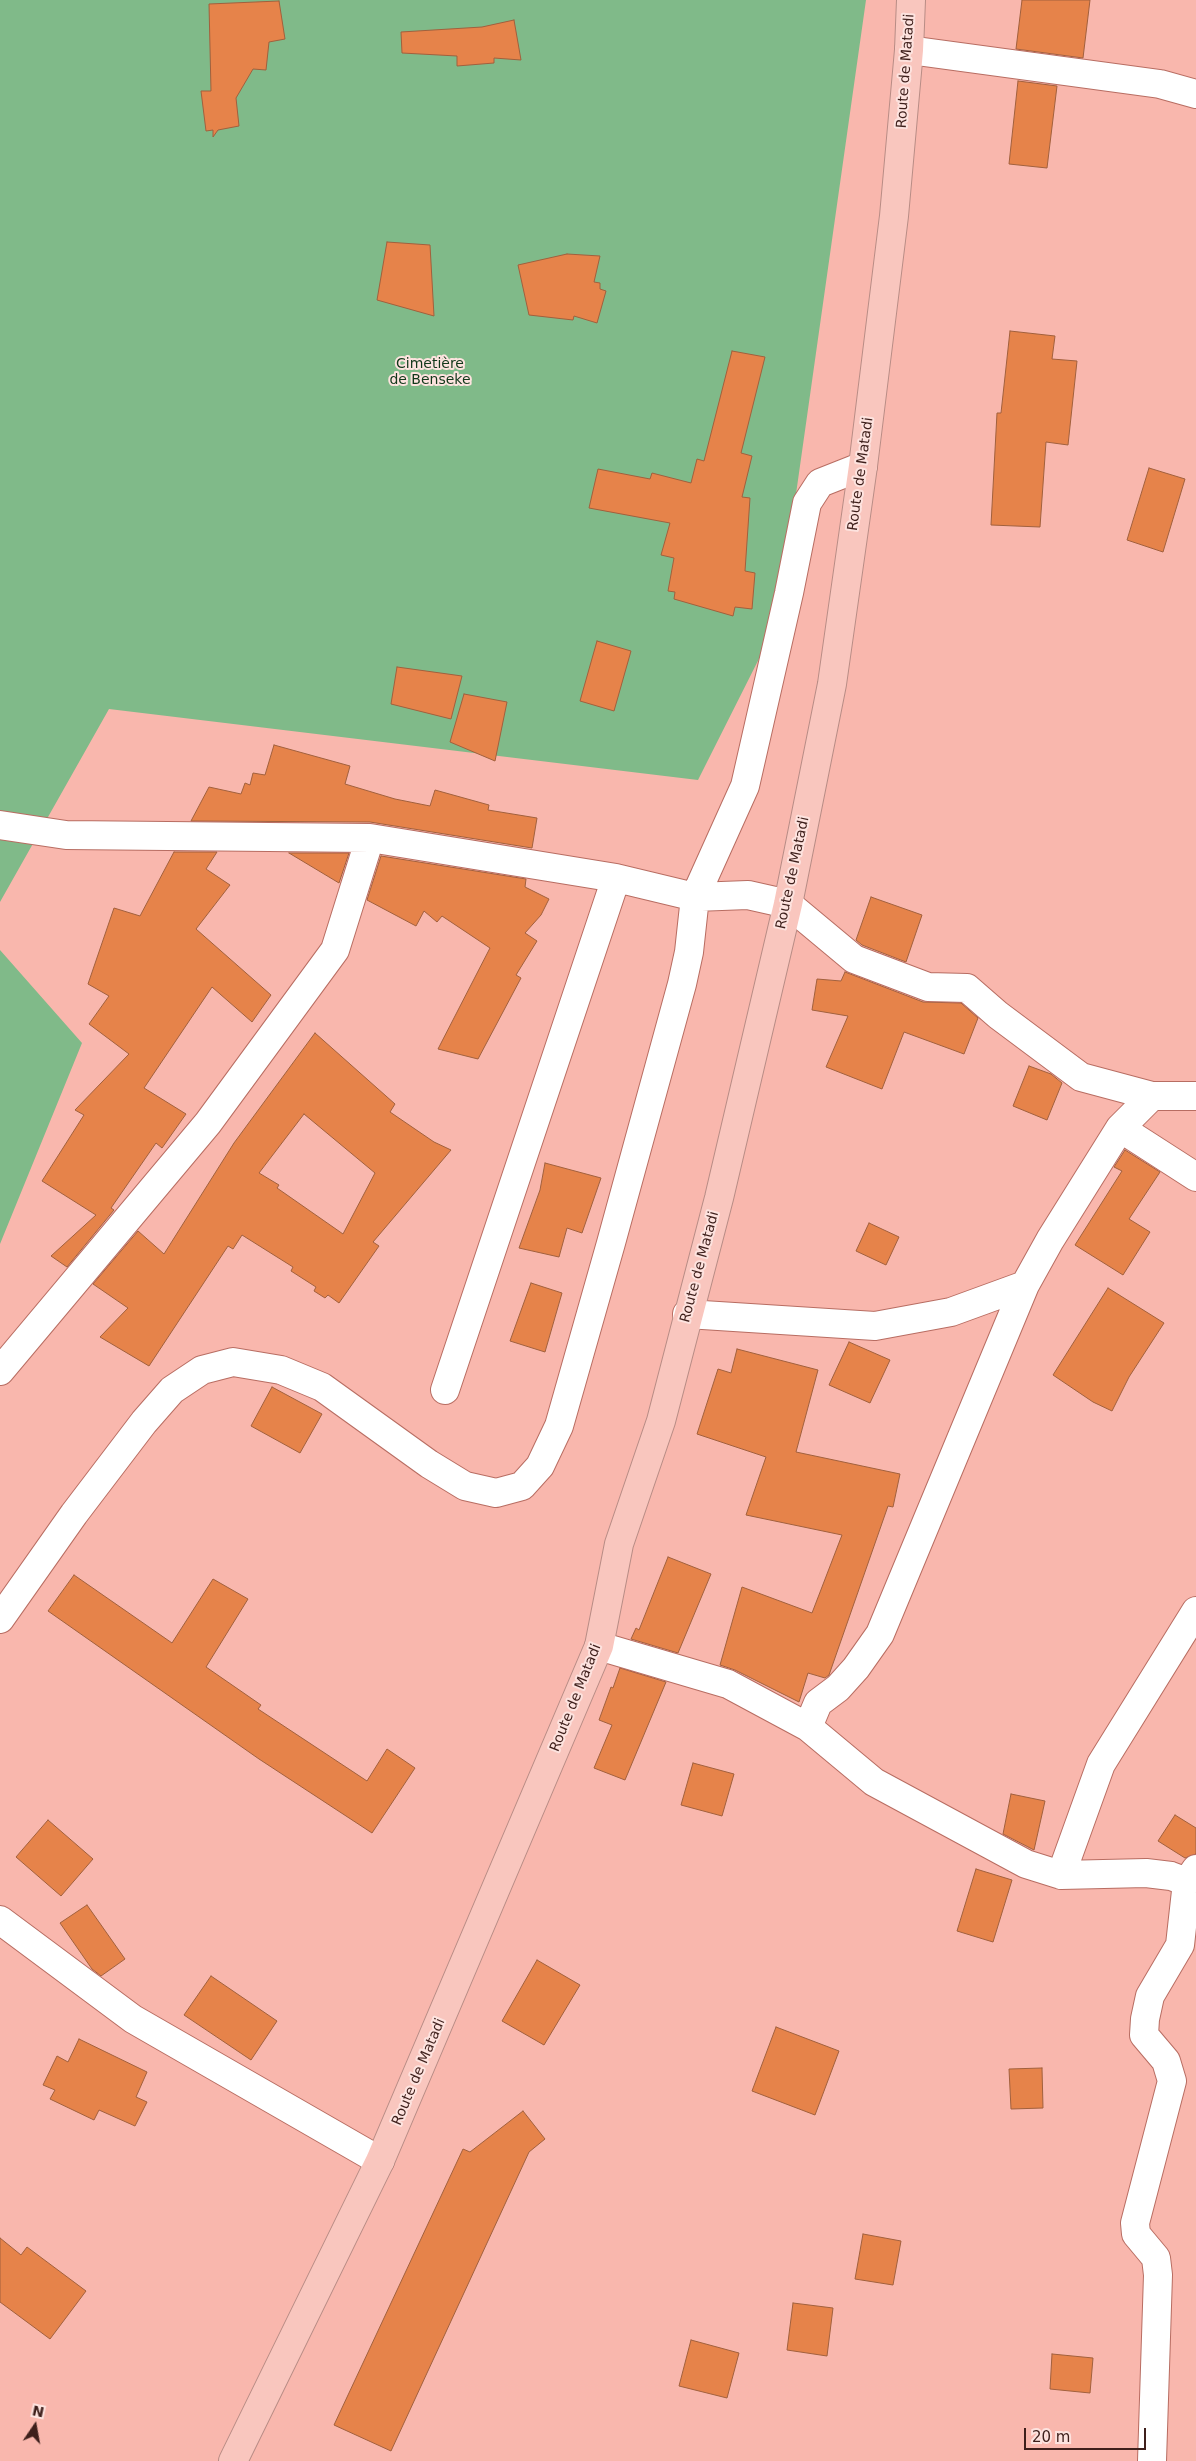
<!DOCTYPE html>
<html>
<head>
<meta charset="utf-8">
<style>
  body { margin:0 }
  #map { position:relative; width:1196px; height:2461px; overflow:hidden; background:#f9b7ad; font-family:"DejaVu Sans",sans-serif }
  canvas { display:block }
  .north { position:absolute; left:10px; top:2401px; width:50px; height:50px; -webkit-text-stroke:4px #fde3df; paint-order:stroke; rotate:12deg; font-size:14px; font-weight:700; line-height:20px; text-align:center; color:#3e1f1b }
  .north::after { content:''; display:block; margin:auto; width:18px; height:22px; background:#3e1f1b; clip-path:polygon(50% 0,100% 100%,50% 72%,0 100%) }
  .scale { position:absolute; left:1024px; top:2428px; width:122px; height:22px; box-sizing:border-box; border:2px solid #3e1f1b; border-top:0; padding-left:6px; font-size:15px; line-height:18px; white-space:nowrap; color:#3e1f1b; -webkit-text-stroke:4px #fde3df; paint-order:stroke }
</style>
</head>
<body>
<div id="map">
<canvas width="1196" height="2461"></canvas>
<div class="north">N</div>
<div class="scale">20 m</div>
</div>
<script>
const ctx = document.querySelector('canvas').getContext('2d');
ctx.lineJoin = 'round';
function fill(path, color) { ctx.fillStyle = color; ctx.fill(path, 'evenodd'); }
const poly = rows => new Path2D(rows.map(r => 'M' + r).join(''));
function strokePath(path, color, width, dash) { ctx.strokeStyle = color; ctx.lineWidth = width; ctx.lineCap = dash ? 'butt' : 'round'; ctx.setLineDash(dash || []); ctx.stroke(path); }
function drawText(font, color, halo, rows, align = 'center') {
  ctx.font = font + ' "DejaVu Sans",sans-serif'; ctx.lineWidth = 4; ctx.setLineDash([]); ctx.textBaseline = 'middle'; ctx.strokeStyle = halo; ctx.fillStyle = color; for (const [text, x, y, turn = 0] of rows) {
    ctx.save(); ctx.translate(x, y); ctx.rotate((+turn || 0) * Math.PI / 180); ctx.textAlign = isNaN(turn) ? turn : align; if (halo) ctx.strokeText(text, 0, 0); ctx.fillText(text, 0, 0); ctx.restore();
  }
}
const green = poly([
  [0,0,866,0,778,621,698,780,109,709,0,902],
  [0,950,82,1043,0,1244]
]);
const building = poly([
  [1022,0,1090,0,1083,58,1016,49,1022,0],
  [279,1,285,39,269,42,266,70,253,69,236,98,239,126,218,130,213,137,213,130,206,131,201,91,211,91,209,4,279,1],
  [514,20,521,60,494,58,494,63,457,66,457,56,402,53,401,32,482,27,514,20],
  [1018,81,1057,86,1047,168,1009,164,1018,81],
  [387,242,430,245,434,316,377,300,387,242],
  [567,254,600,256,594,282,600,283,600,289,606,291,597,323,574,316,573,320,529,315,518,265,567,254],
  [1010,331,1055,336,1052,359,1077,361,1068,445,1046,442,1040,527,991,525,997,413,1001,413,1010,331],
  [732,351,765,357,741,453,752,456,742,497,750,498,745,571,755,573,752,609,735,607,733,616,674,599,675,592,668,591,674,558,661,555,670,523,589,508,598,469,650,479,652,473,691,483,697,459,704,461,732,351],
  [1149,468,1185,479,1163,552,1127,540,1149,468],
  [597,641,631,651,614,711,580,701,597,641],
  [397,667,462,676,451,719,391,704,397,667],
  [464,694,507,702,495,761,450,742,464,694],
  [274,745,350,766,345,784,395,799,430,806,435,790,489,805,488,810,537,818,532,848,370,822,191,821,209,787,241,794,245,783,250,785,253,773,265,775,274,745],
  [174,852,217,852,206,869,230,885,196,929,271,995,252,1022,212,987,144,1088,186,1114,162,1148,156,1143,111,1208,114,1210,67,1267,51,1256,96,1215,42,1181,84,1115,75,1110,129,1054,89,1024,109,996,88,984,114,908,140,916,174,852],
  [289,853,349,853,339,883,289,853],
  [381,856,526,879,525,887,549,899,541,915,525,933,537,941,516,975,521,978,478,1059,438,1049,490,948,442,916,437,922,424,911,416,926,367,900,381,856],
  [871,897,922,915,906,962,862,945,856,940,871,897],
  [845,972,923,1002,961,1003,978,1018,964,1054,904,1032,882,1089,826,1067,848,1016,812,1010,817,979,841,981,845,972],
  [315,1033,395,1104,390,1112,434,1142,451,1150,373,1242,379,1246,339,1303,328,1295,325,1298,314,1291,316,1287,291,1271,293,1267,242,1235,233,1249,228,1246,149,1366,100,1337,128,1308,93,1284,138,1231,164,1254,234,1143,315,1033],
  [304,1114,375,1173,343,1234,277,1188,279,1185,259,1173,304,1114],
  [1029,1066,1051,1074,1062,1083,1047,1120,1013,1106,1029,1066],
  [1125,1150,1160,1172,1129,1219,1150,1232,1123,1275,1075,1245,1122,1171,1114,1167,1125,1150],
  [545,1163,601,1178,582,1233,567,1228,559,1257,519,1248,540,1190,545,1163],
  [869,1223,899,1237,886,1265,856,1251,869,1223],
  [531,1283,562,1293,545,1352,510,1341,531,1283],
  [1108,1288,1164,1323,1129,1377,1112,1411,1093,1402,1053,1375,1108,1288],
  [849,1342,890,1360,870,1403,829,1385,849,1342],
  [737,1349,818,1370,796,1452,900,1474,893,1507,888,1506,829,1675,825,1678,808,1673,799,1702,735,1670,720,1665,742,1587,812,1613,842,1535,746,1515,766,1457,697,1434,718,1369,731,1373,737,1349],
  [272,1387,322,1414,300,1453,251,1426,272,1387],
  [668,1557,711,1574,678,1653,631,1639,636,1628,639,1630,668,1557],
  [74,1575,172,1643,213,1579,248,1599,206,1667,261,1705,258,1709,367,1781,387,1749,415,1768,372,1833,259,1759,48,1611,74,1575],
  [620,1668,666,1682,625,1780,594,1768,612,1725,599,1720,611,1687,613,1688,620,1668],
  [693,1763,734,1774,722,1816,681,1805,693,1763],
  [1011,1794,1045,1801,1034,1850,1003,1834,1011,1794],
  [1175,1815,1196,1828,1196,1854,1185,1858,1158,1841,1175,1815],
  [48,1820,93,1859,61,1896,16,1857,48,1820],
  [976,1869,1012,1880,993,1942,957,1931,976,1869],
  [87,1905,125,1959,101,1976,92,1969,60,1923,87,1905],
  [537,1960,580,1985,544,2045,502,2021,537,1960],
  [211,1976,277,2021,251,2060,184,2015,211,1976],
  [776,2027,839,2051,815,2115,752,2091,776,2027],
  [79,2039,147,2072,136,2097,147,2102,135,2126,99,2110,94,2120,50,2099,55,2090,43,2085,57,2056,68,2062,79,2039],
  [1042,2068,1043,2108,1011,2109,1009,2069,1042,2068],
  [523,2111,545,2139,529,2152,391,2451,334,2425,463,2149,470,2152,523,2111],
  [863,2234,901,2241,893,2285,855,2279,863,2234],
  [0,2238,21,2255,27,2247,86,2291,50,2339,0,2302,0,2238],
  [793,2303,833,2308,827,2356,787,2350,793,2303],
  [691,2340,739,2353,727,2398,679,2386,691,2340],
  [1052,2354,1093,2358,1090,2393,1050,2389,1052,2354]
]);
const minor = poly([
  [909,50,1160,84,1196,94],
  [0,825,66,835,370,838,616,878,695,897,748,895,788,904,854,959,928,987,967,988,998,1015,1081,1077,1152,1096,1196,1096],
  [1120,1128,1196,1177],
  [687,1314,875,1326,951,1312,1025,1285],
  [0,1371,208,1123,335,950,370,838],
  [445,1390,616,878],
  [0,1619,74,1514,144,1422,172,1390,202,1370,233,1362,281,1370,322,1387,429,1464,465,1486,496,1493,522,1486,540,1466,559,1426,611,1243,682,984,689,952,695,897,745,786,789,593,807,503,820,483,863,466],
  [599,1646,728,1684,808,1727,874,1782,1026,1864,1061,1875,1146,1873,1171,1876,1187,1882,1196,1869],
  [808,1727,818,1703,838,1688,856,1668,880,1634,1025,1285,1050,1240,1120,1128,1152,1096],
  [1061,1875,1101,1764,1196,1611],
  [0,1920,133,2019,380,2161],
  [1152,2461,1158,2275,1156,2258,1136,2234,1135,2223,1172,2081,1166,2061,1144,2035,1145,2019,1150,1996,1180,1945,1187,1882]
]);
const highway = poly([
  [233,2461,380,2161,599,1646,619,1544,661,1421,719,1198,788,904,832,684,863,466,894,216,909,50,911,0]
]);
const streetNames = [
  ["Route de Matadi",906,71,-86],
  ["Route de Matadi",861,474,-82],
  ["Route de Matadi",793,873,-78],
  ["Route de Matadi",700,1267,-75],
  ["Route de Matadi",576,1698,-68],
  ["Route de Matadi",419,2072,-67]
];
const parkNames = [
  ["Cimetière",430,364],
  ["de Benseke",430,380]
];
fill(green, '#80ba89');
fill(building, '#e6834a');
strokePath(building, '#a1603d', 1);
strokePath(minor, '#b86d62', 30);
strokePath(highway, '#b88c85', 30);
strokePath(minor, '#fff', 28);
strokePath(highway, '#f9c6be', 28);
drawText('14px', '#3e1f1b', '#fde3df', streetNames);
drawText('14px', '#11381a', '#fde3df', parkNames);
</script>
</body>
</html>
